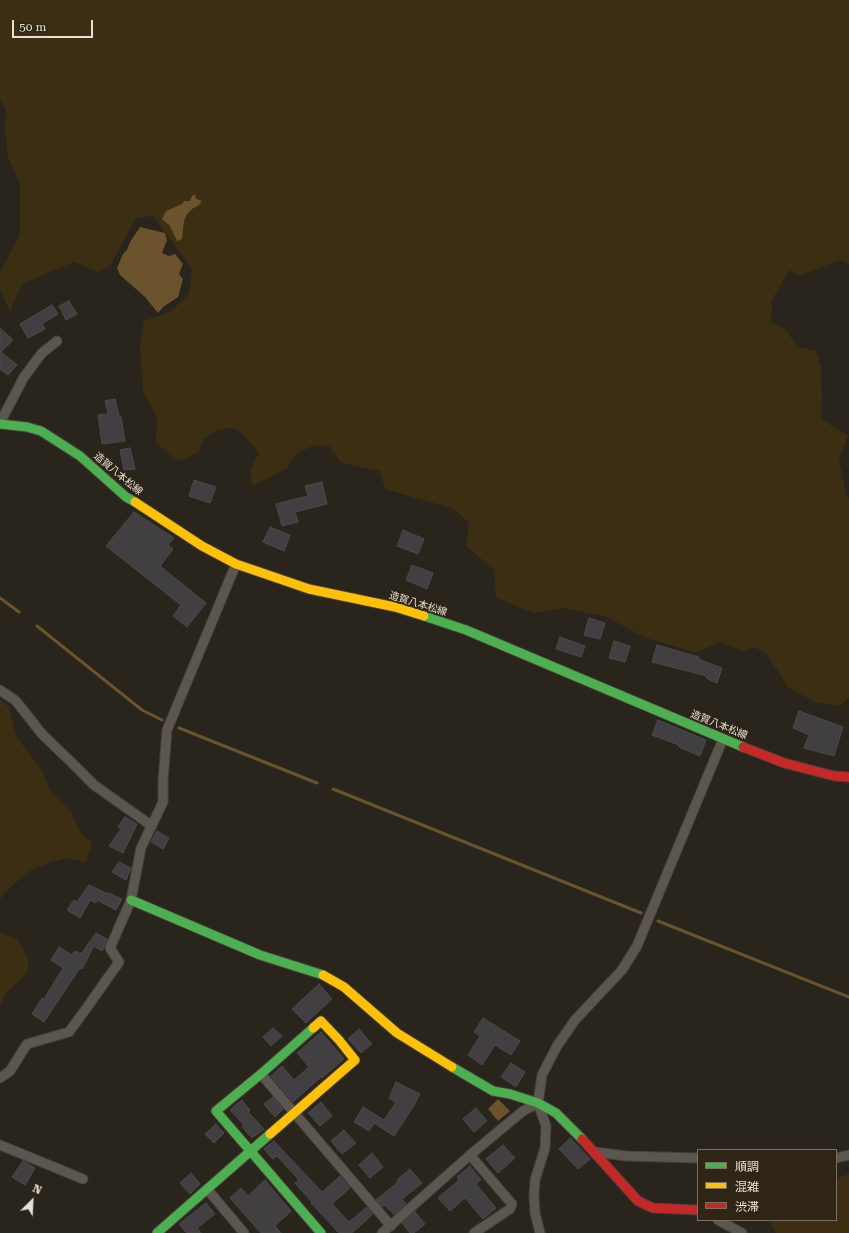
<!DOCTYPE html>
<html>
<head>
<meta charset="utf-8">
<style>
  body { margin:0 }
  #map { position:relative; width:849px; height:1233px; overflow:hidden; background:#29241c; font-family:"Roboto Serif","Noto Sans JP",serif }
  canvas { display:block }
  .legend { position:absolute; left:697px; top:1149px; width:140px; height:72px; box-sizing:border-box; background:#2f2516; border:1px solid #797063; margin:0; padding:5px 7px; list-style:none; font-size:12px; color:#e7e0d7 }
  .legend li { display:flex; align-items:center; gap:8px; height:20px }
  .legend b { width:20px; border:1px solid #797063 }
  .north { position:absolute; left:12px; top:1181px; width:40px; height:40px; -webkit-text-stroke:3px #2f2516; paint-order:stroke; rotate:24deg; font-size:11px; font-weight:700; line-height:16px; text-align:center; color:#e7e0d7 }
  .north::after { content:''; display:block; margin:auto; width:14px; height:18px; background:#e7e0d7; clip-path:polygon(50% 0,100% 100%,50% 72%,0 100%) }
  .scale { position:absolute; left:12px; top:20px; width:81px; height:18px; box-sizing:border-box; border:2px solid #e7e0d7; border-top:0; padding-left:5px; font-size:12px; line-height:14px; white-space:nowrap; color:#e7e0d7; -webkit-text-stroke:3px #2f2516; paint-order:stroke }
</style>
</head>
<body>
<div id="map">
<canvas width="849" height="1233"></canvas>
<ul class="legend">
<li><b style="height:5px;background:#4caf50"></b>順調</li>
<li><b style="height:5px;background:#ffc107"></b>混雑</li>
<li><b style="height:5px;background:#c62828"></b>渋滞</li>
</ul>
<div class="north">N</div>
<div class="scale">50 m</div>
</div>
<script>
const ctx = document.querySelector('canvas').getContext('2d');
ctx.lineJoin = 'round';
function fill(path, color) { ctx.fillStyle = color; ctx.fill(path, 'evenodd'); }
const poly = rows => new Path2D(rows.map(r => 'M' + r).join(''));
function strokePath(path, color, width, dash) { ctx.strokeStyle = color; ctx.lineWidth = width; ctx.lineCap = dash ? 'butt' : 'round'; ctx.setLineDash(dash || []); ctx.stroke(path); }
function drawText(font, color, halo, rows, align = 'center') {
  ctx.font = font + ' "Roboto Serif","Noto Sans JP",serif'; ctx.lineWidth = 3; ctx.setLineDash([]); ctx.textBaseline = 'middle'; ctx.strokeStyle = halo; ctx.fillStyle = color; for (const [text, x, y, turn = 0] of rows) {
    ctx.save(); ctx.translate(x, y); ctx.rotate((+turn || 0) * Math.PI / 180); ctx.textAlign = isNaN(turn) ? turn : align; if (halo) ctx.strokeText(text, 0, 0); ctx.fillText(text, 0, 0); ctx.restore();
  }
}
const green = poly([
  [0,0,849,0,849,264,839,260,800,276,789,270,772,300,771,322,785,329,798,347,816,351,821,367,822,420,848,435,839,461,847,496,849,499,849,697,840,706,815,702,789,688,766,653,754,647,742,651,720,642,696,653,646,638,607,617,563,608,534,613,496,598,494,570,466,546,469,523,454,509,385,489,380,471,341,463,329,446,314,445,296,454,286,469,252,486,250,471,259,453,242,433,233,428,218,429,203,440,199,452,178,461,156,443,157,417,143,391,140,344,144,321,171,311,189,294,192,269,153,216,136,218,110,266,99,272,74,262,22,284,10,312,0,290,0,272,20,235,20,184,8,157,5,130,6,109,0,100],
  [0,699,9,707,16,736,43,772,49,789,71,812,82,835,92,842,86,862,67,858,48,863,29,871,4,893,0,900],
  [0,933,18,939,29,960,27,973,6,993,0,1005],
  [849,1174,849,1233,776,1233,768,1220,836,1220,836,1178]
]);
const water = poly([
  [195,194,196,199,202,201,199,205,192,209,187,214,184,221,182,239,177,241,170,226,162,219,166,211,182,204,184,201,190,201,192,196],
  [140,227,165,233,167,240,162,253,169,256,175,254,183,264,179,274,183,279,178,297,163,307,158,313,145,297,120,275,117,268,123,254,127,250,130,242],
  [498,1099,510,1111,498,1121,488,1109]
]);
const stream = poly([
  [0,598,19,612],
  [37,626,142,710,162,720],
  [179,728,317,783],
  [333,789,641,913],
  [658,921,849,997]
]);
const building = poly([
  [69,301,77,314,66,320,59,306,69,301],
  [52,305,58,314,42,324,45,329,28,338,20,324,52,305],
  [0,328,13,340,1,352,17,365,8,375,0,369,0,328],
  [115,399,119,416,121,416,125,441,102,444,98,415,108,414,105,401,115,399],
  [130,448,135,469,124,470,120,450,130,448],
  [194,480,216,487,210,503,189,496,194,480],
  [322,482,327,504,295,512,298,522,282,526,276,504,308,496,305,486,322,482],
  [134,512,174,538,168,545,173,549,160,566,206,603,187,627,173,616,181,605,106,546,134,512],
  [270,527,290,535,284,551,263,542,270,527],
  [403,530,424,539,418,554,397,546,403,530],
  [412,565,433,573,427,589,406,580,412,565],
  [589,618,605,623,600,639,584,635,589,618],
  [560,637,585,646,581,657,556,649,560,637],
  [614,641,630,646,625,662,609,658,614,641],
  [657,645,699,657,698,659,722,668,717,683,706,678,707,676,652,662,657,645],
  [799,711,843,727,834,756,804,748,809,735,793,728,799,711],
  [658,720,706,740,700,756,679,747,679,745,652,735,658,720],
  [125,817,137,824,123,853,109,846,121,829,118,827,125,817],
  [157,831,169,838,163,849,151,842,157,831],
  [119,862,131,868,126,880,112,872,119,862],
  [89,885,108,894,109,893,122,899,116,910,97,900,96,903,90,900,80,918,67,910,74,900,77,902,89,885],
  [96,933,107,939,102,951,94,946,82,969,80,968,44,1022,32,1014,42,998,44,999,63,968,51,960,59,947,72,955,75,951,81,954,96,933],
  [319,984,332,999,306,1023,292,1009,319,984],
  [483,1018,520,1041,511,1055,495,1045,482,1065,468,1055,480,1036,474,1032,483,1018],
  [273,1028,282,1036,271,1046,263,1037,273,1028],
  [359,1029,372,1044,361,1053,348,1039,359,1029],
  [321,1032,344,1059,322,1078,321,1077,293,1102,271,1076,282,1066,294,1080,309,1067,297,1053,321,1032],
  [511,1063,525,1072,516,1087,501,1077,511,1063],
  [396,1082,420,1094,413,1107,394,1136,374,1123,369,1131,354,1122,363,1107,384,1120,396,1102,389,1098,396,1082],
  [273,1097,283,1109,275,1117,264,1104,273,1097],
  [242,1100,250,1110,248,1112,264,1129,252,1138,242,1127,244,1125,230,1110,242,1100],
  [321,1102,332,1116,320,1126,308,1113,321,1102],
  [476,1108,487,1121,474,1132,463,1119,476,1108],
  [216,1124,224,1133,214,1143,205,1134,216,1124],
  [344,1130,356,1143,342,1154,331,1141,344,1130],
  [570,1138,590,1159,578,1169,559,1149,570,1138],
  [274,1141,322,1192,340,1176,350,1188,332,1204,349,1222,367,1207,373,1214,352,1233,339,1233,311,1203,312,1202,295,1183,299,1180,277,1156,273,1159,264,1149,274,1141],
  [503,1145,515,1158,498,1173,486,1159,503,1145],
  [372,1153,383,1167,370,1178,359,1165,372,1153],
  [23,1161,35,1168,25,1185,12,1177,23,1161],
  [470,1166,481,1180,476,1184,496,1208,483,1219,465,1198,450,1211,438,1198,459,1180,457,1177,470,1166],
  [410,1169,422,1183,402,1199,406,1204,394,1214,384,1205,382,1207,376,1200,398,1182,397,1180,410,1169],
  [191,1173,200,1184,190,1194,180,1183,191,1173],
  [265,1180,291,1211,275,1226,281,1233,261,1233,230,1198,241,1188,248,1196,265,1180],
  [206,1203,215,1214,197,1228,201,1233,187,1233,179,1224,206,1203],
  [415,1212,425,1224,414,1233,410,1233,402,1223,415,1212]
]);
const street = poly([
  [0,423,24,377,42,353,57,341],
  [0,690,16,701,42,734,71,762,94,785,152,826],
  [261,1074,391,1226],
  [0,1078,10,1071,27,1044,69,1032,88,1006,119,962,110,948,131,900,141,848,163,802,163,781,167,730,236,564],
  [0,1145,83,1179],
  [595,1152,626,1156,698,1158],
  [470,1155,512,1204,510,1209,474,1233],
  [836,1158,849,1155],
  [207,1189,244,1233],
  [718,1220,742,1233],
  [382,1233,470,1155,523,1111,538,1103],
  [540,1233,535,1213,534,1195,535,1180,545,1148,546,1126,538,1103,542,1075,557,1046,575,1020,622,970,637,946,723,739]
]);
const fast = poly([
  [0,424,27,427,41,431,80,456,126,497,135,502],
  [424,616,466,630,743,747],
  [131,900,260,955,323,975],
  [313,1028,261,1074,216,1111,321,1233],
  [452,1067,493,1091,510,1094,538,1103,556,1113,582,1139],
  [157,1233,270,1134]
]);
const slow = poly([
  [135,502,202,546,236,564,309,589,395,607,424,616],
  [323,975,344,987,397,1033,452,1067],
  [270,1134,355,1060,339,1040,321,1021,313,1028]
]);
const jam = poly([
  [743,747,784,763,834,776,849,777],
  [582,1139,638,1201,653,1208,698,1210]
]);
const streetNames = [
  ["造賀八本松線",118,474,40],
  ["造賀八本松線",418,604,17],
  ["造賀八本松線",719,725,22]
];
fill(green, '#3c2e12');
fill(water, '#6a532d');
strokePath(stream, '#6a532d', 3);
fill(building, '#423f42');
strokePath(building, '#4c4a4a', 1);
strokePath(street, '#47413b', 11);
strokePath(fast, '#47413b', 11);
strokePath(slow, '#47413b', 11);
strokePath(jam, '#47413b', 11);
strokePath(street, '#5b5650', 9);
strokePath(fast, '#4caf50', 9);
strokePath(slow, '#ffc107', 9);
strokePath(jam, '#c62828', 9);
drawText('10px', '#e7e0d7', '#2f2516', streetNames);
</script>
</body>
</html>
